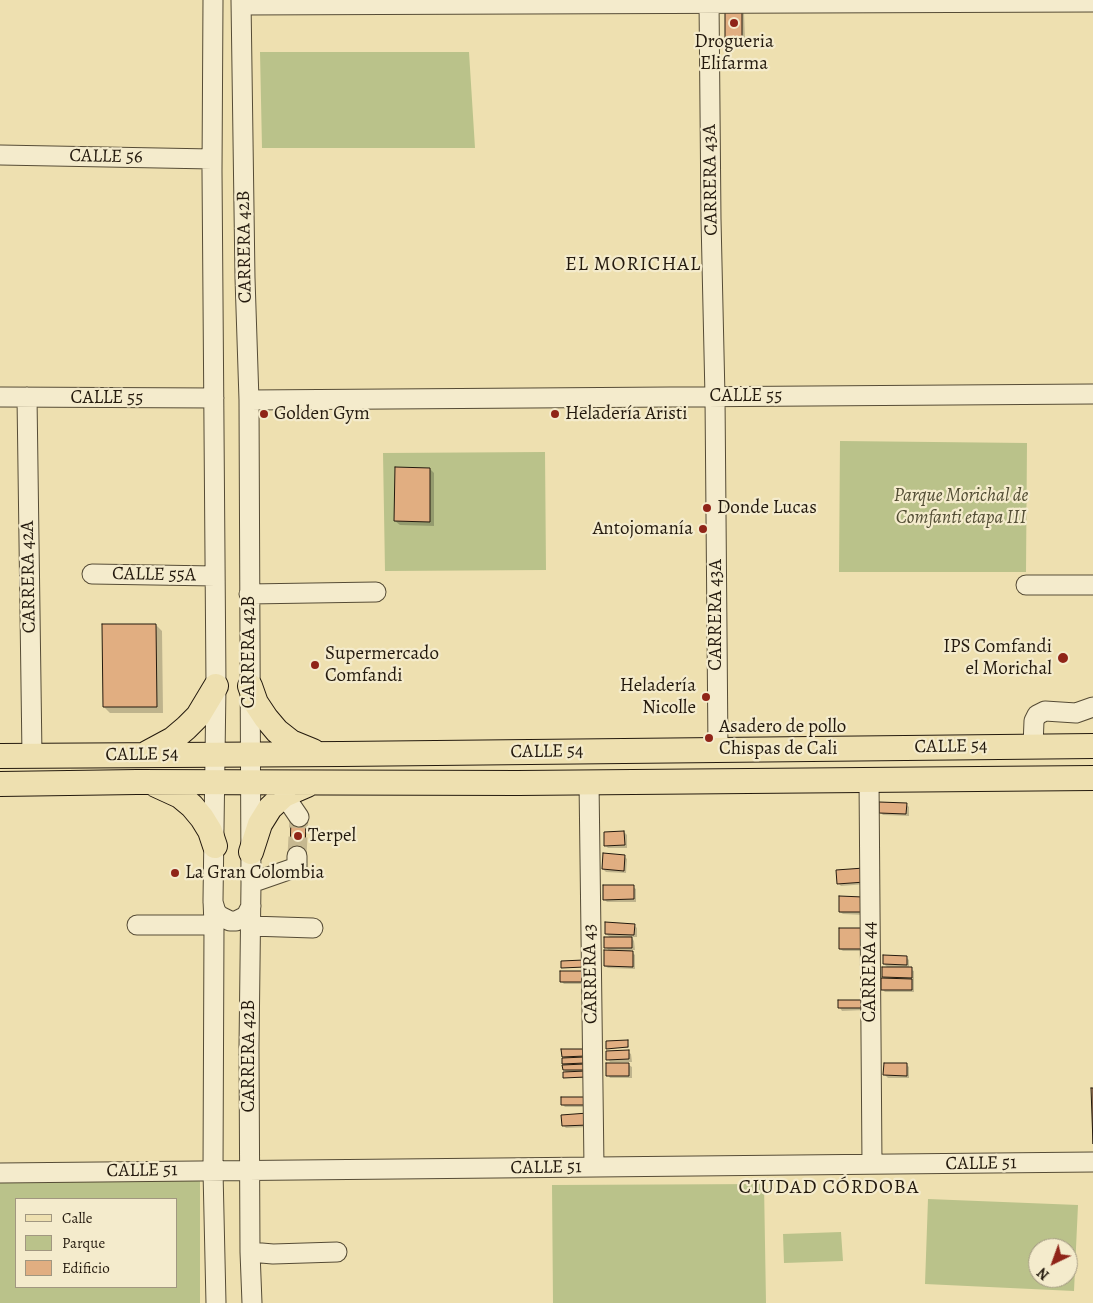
<!DOCTYPE html>
<html>
<head>
<meta charset="utf-8">
<style>
  body { margin:0 }
  #map { position:relative; width:1093px; height:1303px; overflow:hidden; background:#eee0b0; font-family:Alegreya,serif }
  canvas { display:block }
  .legend { position:absolute; left:15px; top:1198px; width:162px; height:90px; box-sizing:border-box; background:#f4ebcc; border:1px solid #a19780; margin:0; padding:6px 9px; list-style:none; font-size:15px; color:#241a0e }
  .legend li { display:flex; align-items:center; gap:10px; height:25px }
  .legend b { width:25px; border:1px solid #a19780 }
  .north { position:absolute; left:1028px; top:1238px; width:50px; height:50px; box-sizing:border-box; background:#f4ebcc; border:1px solid #a19780; border-radius:50%; rotate:222deg; font-size:14px; font-weight:700; line-height:20px; text-align:center; color:#241a0e }
  .north::after { content:''; display:block; margin:auto; width:18px; height:22px; background:#8f2418; clip-path:polygon(50% 0,100% 100%,50% 72%,0 100%) }
</style>
</head>
<body>
<div id="map">
<canvas width="1093" height="1303"></canvas>
<ul class="legend">
<li><b style="height:6px;background:#eee0b0"></b>Calle</li>
<li><b style="height:14px;background:#bac28a"></b>Parque</li>
<li><b style="height:14px;background:#e1ae81"></b>Edificio</li>
</ul>
<div class="north">N</div>
</div>
<script>
const ctx = document.querySelector('canvas').getContext('2d');
ctx.lineJoin = 'round';
function fill(path, color) { ctx.fillStyle = color; ctx.fill(path, 'evenodd'); }
const poly = rows => new Path2D(rows.map(r => 'M' + r).join(''));
function strokePath(path, color, width, dash) { ctx.strokeStyle = color; ctx.lineWidth = width; ctx.lineCap = dash ? 'butt' : 'round'; ctx.setLineDash(dash || []); ctx.stroke(path); }
function drawText(font, color, halo, rows, align = 'center') {
  ctx.font = font + ' Alegreya,serif'; ctx.lineWidth = 4.5; ctx.setLineDash([]); ctx.textBaseline = 'middle'; ctx.strokeStyle = halo; ctx.fillStyle = color; for (const [text, x, y, turn = 0] of rows) {
    ctx.save(); ctx.translate(x, y); ctx.rotate((+turn || 0) * Math.PI / 180); ctx.textAlign = isNaN(turn) ? turn : align; if (halo) ctx.strokeText(text, 0, 0); ctx.fillText(text, 0, 0); ctx.restore();
  }
}
const green = poly([
  [260,52,469,52,475,148,262,148],
  [840,441,1027,443,1026,572,839,572],
  [545,452,546,570,385,571,383,453],
  [200,1179,200,1303,0,1303,0,1181],
  [16,1199,176,1199,176,1287,16,1287],
  [764,1184,766,1303,553,1303,552,1185],
  [928,1199,1078,1205,1074,1291,925,1284],
  [1038,1248,1068,1248,1068,1278,1038,1278],
  [841,1232,843,1261,784,1263,783,1234]
]);
const shadow = poly([
  [726,9,744,12,745,40,729,40,726,37],
  [430,469,434,473,434,526,400,525,395,521],
  [156,625,162,631,163,713,110,713,104,707],
  [906,804,909,807,909,816,883,815,880,812],
  [624,832,627,835,627,848,608,848,605,845],
  [624,856,627,859,626,873,606,872,603,869],
  [837,871,867,884,841,886,838,883],
  [633,887,636,889,636,902,607,902,604,899],
  [865,901,865,915,843,914,840,912],
  [634,925,637,928,637,937,631,937,634,941,635,950,630,950,635,955,635,969,608,968,605,966,610,952,606,947,611,938,606,934],
  [840,929,868,951,843,951,840,949],
  [906,957,909,960,909,969,914,971,914,992,885,992,882,989,886,980,883,977,888,968,884,964],
  [585,972,588,984,564,984,561,981],
  [863,1001,865,1010,842,1011,840,1008],
  [628,1042,629,1048,607,1048],
  [563,1050,586,1057,583,1057,586,1059,586,1070,583,1070,586,1073,586,1078,564,1077,567,1073,564,1070,563,1059,565,1059,563,1056],
  [628,1052,631,1054,632,1062,610,1062,608,1059],
  [906,1064,909,1067,909,1078,888,1078,885,1075],
  [629,1065,632,1067,632,1078,610,1078,608,1075],
  [586,1099,588,1107,565,1107,562,1104],
  [562,1116,590,1127,566,1128,563,1125]
]);
const building = poly([
  [725,8,742,8,742,38,725,38,725,8],
  [395,467,430,468,430,522,394,521,395,467],
  [102,624,156,624,157,707,103,707,102,624],
  [879,802,907,803,906,814,879,813,879,802],
  [291,817,306,817,305,856,290,855,291,817],
  [624,831,625,845,604,846,604,832,624,831],
  [603,853,625,855,624,871,602,869,603,853],
  [864,868,865,882,837,884,836,870,864,868],
  [603,885,634,885,634,899,603,900,603,885],
  [839,896,863,897,863,912,839,912,839,896],
  [605,922,635,924,634,935,605,934,605,922],
  [839,928,866,928,866,949,839,949,839,928],
  [604,937,632,937,632,948,604,948,604,937],
  [604,950,633,951,633,967,604,966,604,950],
  [883,955,907,956,907,965,883,964,883,955],
  [584,960,585,967,561,968,561,961,584,960],
  [882,967,912,967,912,978,882,977,882,967],
  [560,971,586,971,586,982,560,982,560,971],
  [881,978,912,979,912,990,881,990,881,978],
  [838,1000,863,1000,863,1008,838,1008,838,1000],
  [628,1040,628,1047,606,1049,606,1041,628,1040],
  [561,1049,585,1049,585,1056,562,1057,561,1049],
  [629,1050,629,1059,606,1060,606,1051,629,1050],
  [585,1057,585,1063,562,1064,562,1058,585,1057],
  [606,1063,629,1063,629,1076,606,1076,606,1063],
  [884,1063,907,1063,907,1076,883,1075,884,1063],
  [585,1064,585,1070,563,1070,562,1065,585,1064],
  [586,1071,586,1077,563,1078,563,1072,586,1071],
  [1091,1088,1093,1088,1093,1144,1091,1088],
  [561,1097,586,1097,586,1105,561,1105,561,1097],
  [588,1113,588,1125,562,1126,561,1115,588,1113]
]);
const minorTunnel = poly([
  [297,856,299,817]
]);
const minor = poly([
  [213,0,212,171,216,686,213,900,214,925,213,1171,216,1303],
  [241,0,245,278,249,400,251,883,249,1047,250,1252,252,1303],
  [709,0,711,219,715,397,718,750],
  [241,5,1093,2],
  [0,155,212,159],
  [0,397,214,398],
  [27,397,32,756],
  [249,400,1093,394],
  [92,574,215,576],
  [1026,585,1093,585],
  [249,594,376,592],
  [1033,746,1034,721,1037,715,1045,711,1076,713,1093,707],
  [869,779,872,1164],
  [589,781,594,1167],
  [284,795,299,817],
  [251,883,297,867,297,856],
  [213,902,216,912,220,916,230,921,236,921,246,916,251,906],
  [137,925,214,925],
  [250,926,313,928],
  [0,1173,1093,1162],
  [250,1252,273,1254,337,1252]
]);
const major = poly([
  [250,686,256,703,266,718,277,731,291,742,313,751],
  [147,753,173,739,186,728,198,716,216,686],
  [0,756,342,754,1093,746],
  [0,784,137,782,518,783,1093,778],
  [156,785,180,796,192,806,202,818,210,831,215,846],
  [251,852,260,824,270,808,284,795,307,785]
]);
const markers = [
  [734,23,5,"#8f2418"],
  [264,414,5,"#8f2418"],
  [555,414,5,"#8f2418"],
  [707,508,5,"#8f2418"],
  [703,529,5,"#8f2418"],
  [1063,658,6,"#8f2418"],
  [315,665,5,"#8f2418"],
  [706,697,5,"#8f2418"],
  [709,738,5,"#8f2418"],
  [298,836,5,"#8f2418"],
  [175,873,5,"#8f2418"]
];
const poiNames = [
  ["Drogueria",734,42,"center"],
  ["Elifarma",734,64,"center"],
  ["Golden Gym",274,414],
  ["Heladería Aristi",565,414],
  ["Donde Lucas",717,508],
  ["Antojomanía",693,529,"right"],
  ["IPS Comfandi",1052,647,"right"],
  ["el Morichal",1052,669,"right"],
  ["Supermercado",325,654],
  ["Comfandi",325,676],
  ["Heladería",696,686,"right"],
  ["Nicolle",696,708,"right"],
  ["Asadero de pollo",719,727],
  ["Chispas de Cali",719,749],
  ["Terpel",308,836],
  ["La Gran Colombia",185,873]
];
const streetNames = [
  ["CALLE 56",106,157,1],
  ["CARRERA 43A",711,180,-91],
  ["CARRERA 42B",245,247,-91],
  ["CALLE 55",746,396],
  ["CALLE 55",107,398],
  ["CALLE 55A",154,575,1],
  ["CARRERA 42A",29,577,-91],
  ["CARRERA 43A",716,615,-90],
  ["CARRERA 42B",249,652,-90],
  ["CALLE 54",951,747,-1],
  ["CALLE 54",547,752,-1],
  ["CALLE 54",142,755,-1],
  ["CARRERA 44",870,972,-90],
  ["CARRERA 43",591,974,-91],
  ["CARRERA 42B",249,1056,-90],
  ["CALLE 51",981,1164,-1],
  ["CALLE 51",546,1168,-1],
  ["CALLE 51",142,1171,-1]
];
const parkNames = [
  ["Parque Morichal de",961,496],
  ["Comfanti etapa III",961,518]
];
const neighbourhoodNames = [
  ["EL MORICHAL",633,265],
  ["CIUDAD CÓRDOBA",829,1188]
];
fill(green, '#bac28a');
fill(shadow, '#0003');
fill(building, '#e1ae81');
strokePath(building, '#241a0e', 1);
strokePath(minorTunnel, '#c6b890', 19, [19, 9]);
strokePath(minor, '#564c36', 21);
strokePath(major, '#241a0e', 26);
strokePath(minor, '#f4ebcc', 19);
strokePath(major, '#eee0b0', 24);
for (const [x, y, r, color] of markers) { const dot = new Path2D(); dot.arc(x, y, r, 0, 2 * Math.PI); ctx.fillStyle = color; ctx.fill(dot); strokePath(dot, '#f4ebcc', 2); }
drawText('19px', '#241a0e', '#f4ebcc', poiNames, 'left');
drawText('19px', '#241a0e', '#f4ebcc', streetNames);
drawText('italic 19px', '#514c33', '#f4ebcc', parkNames);
ctx.letterSpacing = '1px';
drawText('20px', '#241a0e', '#f4ebcc', neighbourhoodNames);
ctx.letterSpacing = '0px';
</script>
</body>
</html>
